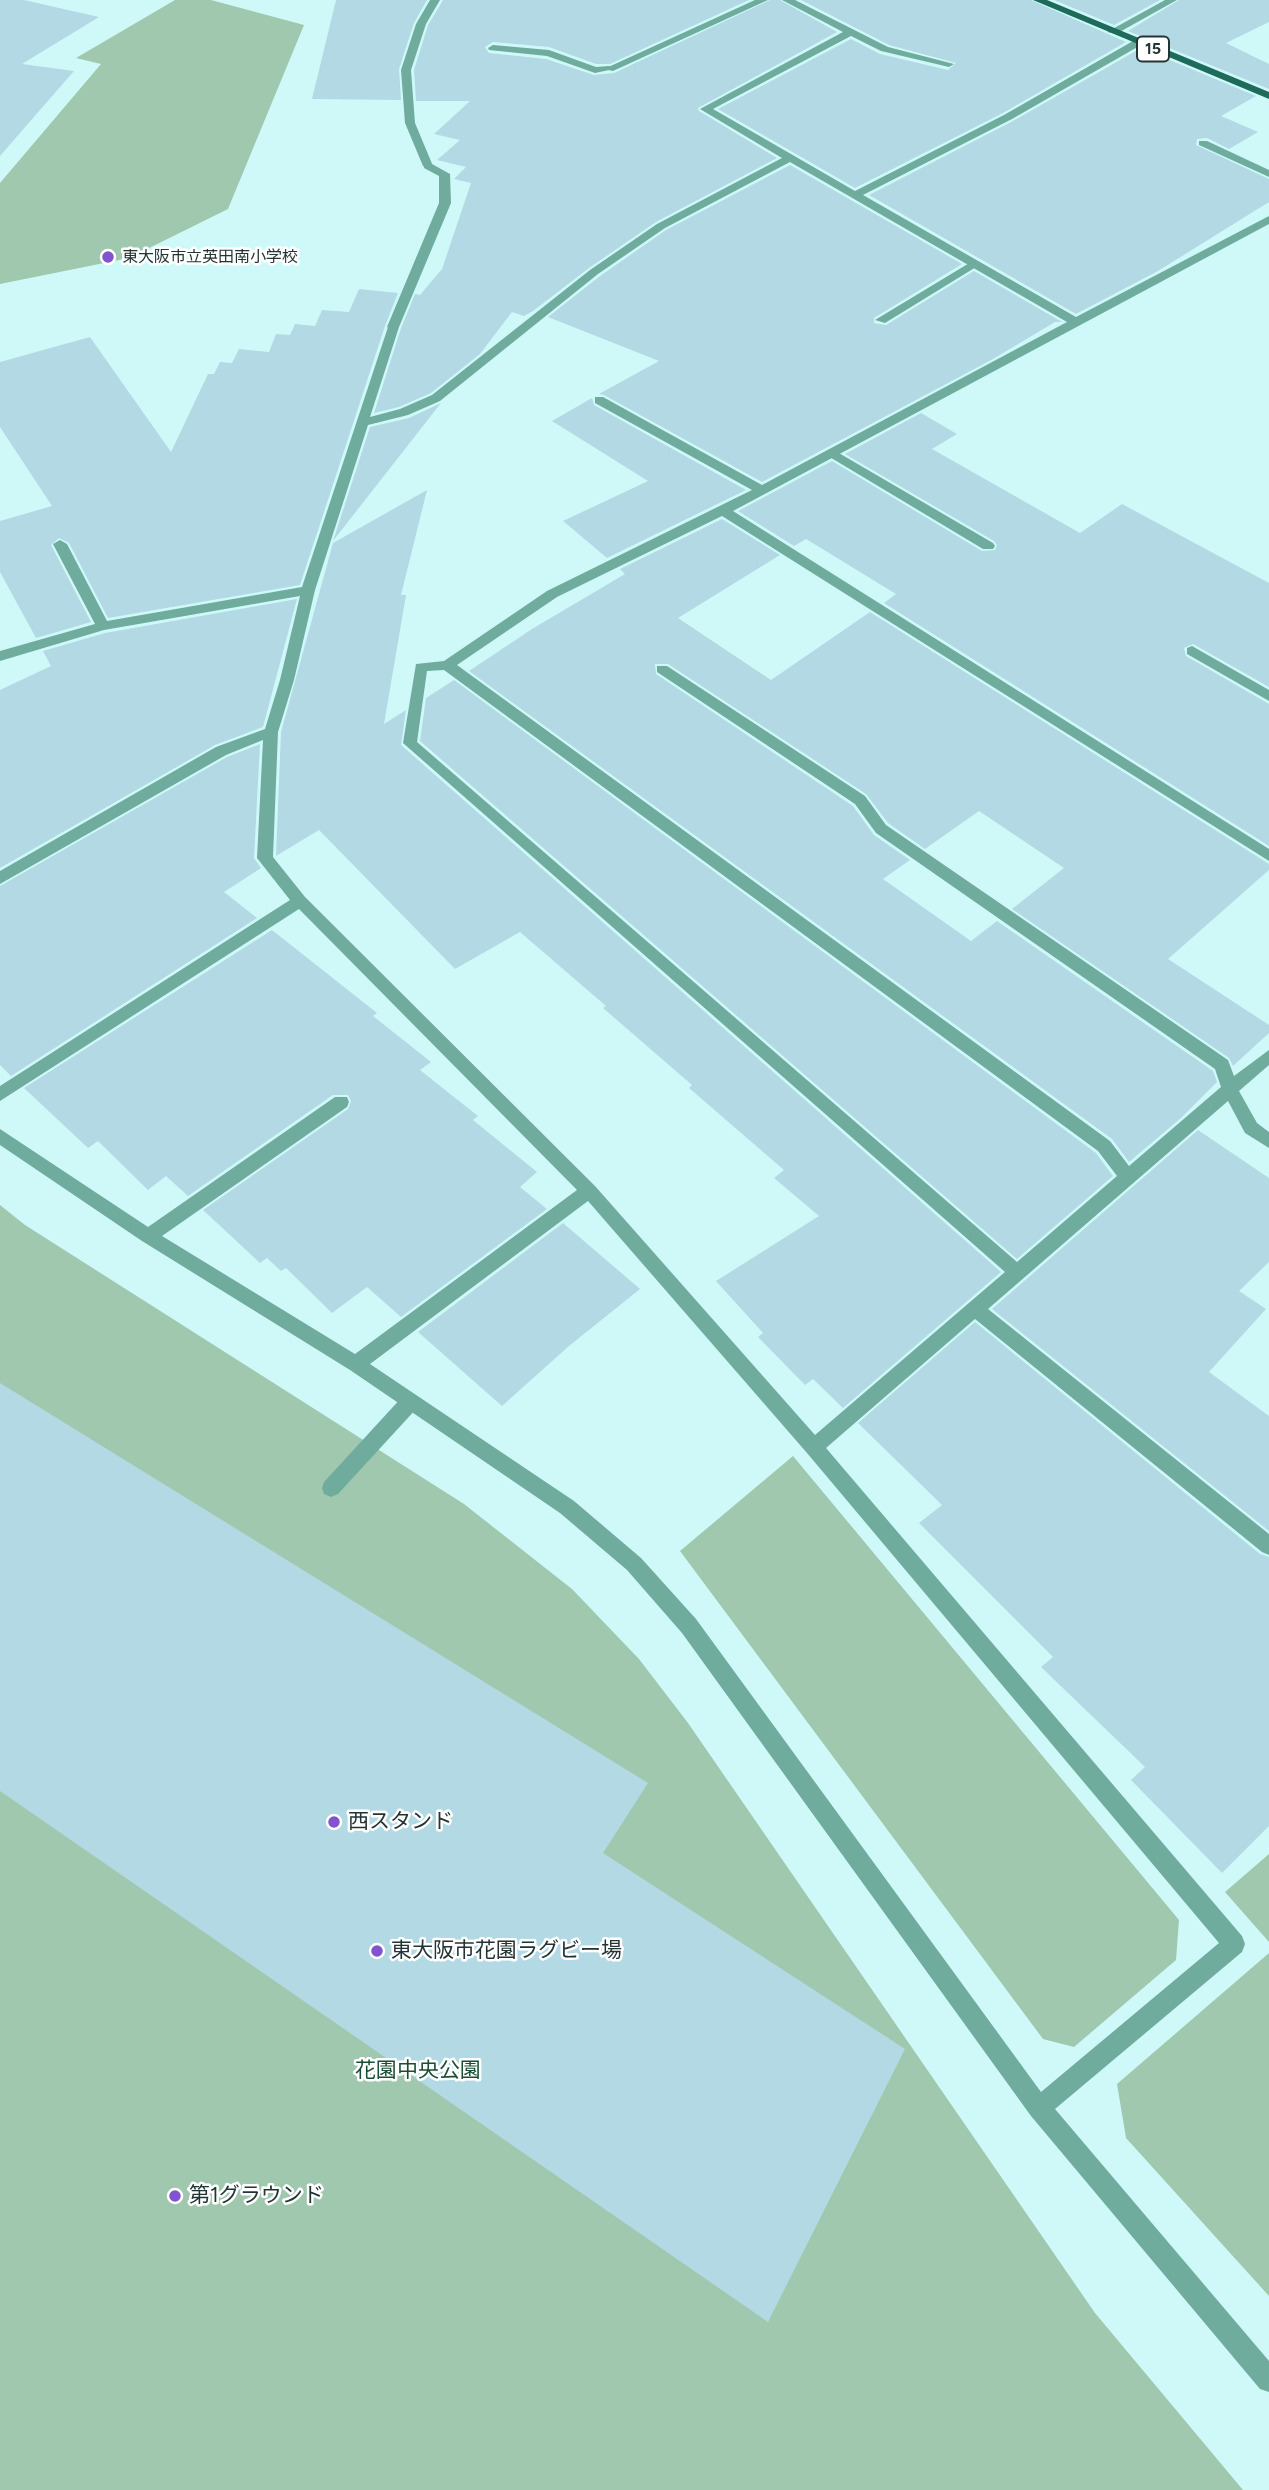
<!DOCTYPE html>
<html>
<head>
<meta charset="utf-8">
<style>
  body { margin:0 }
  canvas { display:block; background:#cff9f9 }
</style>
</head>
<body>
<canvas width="1269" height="2490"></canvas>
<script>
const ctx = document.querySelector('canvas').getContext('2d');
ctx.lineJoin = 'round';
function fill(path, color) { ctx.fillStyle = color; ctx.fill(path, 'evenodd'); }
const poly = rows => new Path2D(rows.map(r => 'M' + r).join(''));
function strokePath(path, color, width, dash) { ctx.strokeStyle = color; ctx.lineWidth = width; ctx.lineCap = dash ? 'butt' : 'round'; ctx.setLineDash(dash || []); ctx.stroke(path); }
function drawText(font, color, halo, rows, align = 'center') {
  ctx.font = font + ' Figtree,"Noto Sans JP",sans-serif'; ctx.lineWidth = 5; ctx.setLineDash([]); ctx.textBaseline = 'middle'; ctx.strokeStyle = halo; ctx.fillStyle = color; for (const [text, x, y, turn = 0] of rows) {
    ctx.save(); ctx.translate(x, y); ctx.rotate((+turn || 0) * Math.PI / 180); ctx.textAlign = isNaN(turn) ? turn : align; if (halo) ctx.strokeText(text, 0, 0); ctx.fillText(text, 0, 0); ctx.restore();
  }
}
const green = poly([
  [175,0,211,0,304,25,228,209,129,258,0,284,0,183,101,64,76,58],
  [0,1205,25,1225,464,1504,572,1589,639,1659,688,1723,1095,2313,1243,2490,0,2490],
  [793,1456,1179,1920,1176,1960,1074,2047,1043,2039,680,1551],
  [1269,1854,1269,1942,1225,1892],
  [1269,1953,1269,2296,1126,2138,1117,2084]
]);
const building = poly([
  [0,0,24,0,99,17,22,64,74,71,0,156],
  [336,0,427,0,414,23,399,69,401,100,312,99],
  [443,0,749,0,610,64,596,64,549,47,493,42,485,47,489,53,546,59,594,75,614,73,770,0,780,0,837,32,698,108,699,111,777,158,656,222,589,268,533,311,524,316,512,312,480,354,431,393,399,407,374,413,401,328,415,294,420,295,442,269,471,183,454,179,466,167,437,160,460,140,434,134,470,101,416,101,414,70,428,25],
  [801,0,1031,0,1126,42,1003,113,855,188,718,109,851,39,880,54,948,70,956,63,889,45],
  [1054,0,1160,0,1114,25],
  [1179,0,1269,0,1269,22,1226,43,1269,64,1269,89,1128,31],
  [1141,48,1256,96,1221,116,1258,132,1229,149,1207,138,1197,139,1196,145,1269,179,1269,202,1158,271,1076,314,869,195,1013,121],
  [790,165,962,264,874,318,874,323,886,325,974,271,1062,322,1055,322,993,359,762,482,604,395,599,394,659,361,548,317,600,276,666,230],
  [359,289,398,293,385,326,300,585,108,618,69,543,59,538,51,545,91,622,36,638,0,572,0,521,52,506,0,427,0,362,90,337,171,452,208,374,214,374,220,362,232,363,239,349,269,352,276,334,290,335,295,324,315,326,322,310,349,312],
  [592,398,594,405,746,490,607,558,563,521,648,481,552,421],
  [441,403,333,541,370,427,409,418],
  [921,413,957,434,932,449,1080,533,1122,504,1269,583,1269,687,1193,644,1184,648,1186,656,1269,704,1269,846,884,603,896,594,806,539,794,546,738,511,832,461,982,551,995,550,997,545,994,541,845,454],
  [427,490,401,595,406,595,384,724,406,710,401,745,1001,1272,843,1408,813,1379,805,1385,758,1337,763,1333,716,1281,819,1216,774,1178,784,1170,689,1088,692,1085,603,1008,606,1006,520,932,455,969,319,830,276,856,281,732,333,543],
  [722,519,780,555,678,618,771,680,870,612,1269,864,1269,870,1168,959,1269,1025,1269,1033,1233,1066,1229,1058,1012,909,1064,868,979,811,925,849,888,823,866,794,668,664,655,664,656,674,853,806,874,835,910,860,883,879,971,941,997,921,1213,1071,1217,1082,1181,1118,1129,1162,1112,1139,469,671,532,629,625,574,620,569],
  [297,599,263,727,215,745,0,868,0,690,51,666,43,651,105,633],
  [454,680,1096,1153,1113,1176,1017,1259,420,741,426,698],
  [260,744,254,858,261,868,224,892,257,918,11,1076,0,1065,0,886,227,757],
  [272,930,377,1013,373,1016,431,1062,420,1070,478,1116,473,1120,537,1172,520,1187,547,1209,401,1317,367,1287,332,1313,286,1268,281,1271,267,1258,260,1263,203,1210,348,1109,351,1101,348,1095,333,1095,188,1196,166,1176,148,1190,98,1141,88,1148,24,1088],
  [1198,1130,1269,1178,1269,1262,1239,1291,1266,1309,1209,1372,1269,1416,1269,1531,992,1309],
  [563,1223,640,1289,569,1346,502,1406,418,1332],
  [975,1322,1260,1554,1269,1557,1269,1826,1222,1873,1131,1780,1145,1767,1041,1667,1053,1657,919,1523,942,1505,858,1423],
  [0,1383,648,1783,603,1853,905,2049,768,2322,0,1791]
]);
const service = poly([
  [493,45,549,50,596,67,609,66,614,69,595,73,547,56,489,50,488,48,493,45],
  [1199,141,1207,141,1269,170,1269,177,1199,145,1199,141],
  [424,164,432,164,450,174,451,203,399,327,393,331,387,327,439,203,439,176,424,168,424,164],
  [971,262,981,264,885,323,875,320,971,262],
  [832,449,993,543,995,546,993,549,983,549,828,456,828,450,832,449],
  [410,1394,417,1396,419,1402,417,1408,338,1494,331,1497,324,1494,322,1488,324,1482,403,1396,410,1394]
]);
const minor = poly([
  [430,0,440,0,426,24,411,70,415,123,433,166,428,169,423,166,405,123,401,70,416,24,430,0],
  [755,0,768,0,613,71,604,69,755,0],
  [782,0,795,0,888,47,954,64,949,67,881,51,851,36,713,109,855,191,1004,115,1133,41,1141,41,1141,45,1012,119,863,195,1076,317,1269,216,1269,224,733,511,1269,849,1269,861,722,516,557,597,457,665,1110,1141,1129,1166,1221,1087,1215,1069,876,833,855,804,657,672,657,666,667,666,865,796,886,825,1228,1060,1234,1076,1269,1050,1269,1065,1239,1091,1257,1123,1269,1132,1269,1148,1245,1133,1228,1101,988,1309,1269,1534,1269,1555,1262,1552,975,1319,826,1448,1242,1936,1245,1944,1242,1952,1055,2109,1269,2361,1269,2392,1260,2389,1031,2116,682,1633,627,1570,560,1513,350,1370,142,1241,0,1145,0,1129,148,1227,335,1097,347,1097,349,1102,347,1107,162,1236,355,1354,577,1190,299,909,0,1101,0,1086,290,900,257,858,263,740,226,755,0,884,0,871,216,747,265,729,280,680,300,596,104,630,0,661,0,651,95,624,53,544,60,540,67,544,107,621,302,587,389,324,399,327,370,417,400,409,432,395,590,270,657,224,782,158,700,109,843,32,782,0],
  [790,162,1067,322,762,485,603,397,595,397,595,403,752,490,547,591,444,661,416,664,403,743,1005,1272,815,1435,595,1186,305,897,273,857,278,732,294,680,315,590,368,425,408,415,440,401,598,274,665,228,790,162],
  [444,670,1098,1151,1117,1176,1017,1262,417,742,427,671,444,670],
  [588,1201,807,1453,1219,1943,1041,2092,696,1619,641,1558,574,1501,370,1364,588,1201],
  [1165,0,1177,0,1116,34,1107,32,1165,0],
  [1192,646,1269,690,1269,701,1187,654,1187,648,1192,646]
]);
const primary = poly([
  [1033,0,1047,0,1269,92,1269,99,1033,0]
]);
const markers = [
  [108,257,7,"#8153cc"],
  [334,1822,7,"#8153cc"],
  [377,1951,7,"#8153cc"],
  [175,2196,7,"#8153cc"]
];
const shields = [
  [1153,49,32]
];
const shieldNames = [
  ["15",1153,49]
];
const farPoinames = [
  ["東大阪市立英田南小学校",122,257]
];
const nearPoinames = [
  ["西スタンド",348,1822],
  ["東大阪市花園ラグビー場",391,1951],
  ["第1グラウンド",189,2196]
];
const nearParknames = [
  ["花園中央公園",418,2071]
];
fill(green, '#a0c8af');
fill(building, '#b3d9e4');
fill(service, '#6fac9d');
fill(minor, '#6fac9d');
fill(primary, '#1e6a5b');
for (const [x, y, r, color] of markers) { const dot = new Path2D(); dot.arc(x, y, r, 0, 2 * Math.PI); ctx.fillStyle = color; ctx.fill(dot); strokePath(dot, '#fff', 2.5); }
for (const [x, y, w] of shields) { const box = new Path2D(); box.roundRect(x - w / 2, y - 12.5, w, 25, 5); ctx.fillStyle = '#fff'; ctx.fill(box); strokePath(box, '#243434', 2); }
drawText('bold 16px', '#243434', null, shieldNames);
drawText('16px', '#243434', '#fff', farPoinames, 'left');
drawText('21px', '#243434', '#fff', nearPoinames, 'left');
drawText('21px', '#1a4d32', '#fff', nearParknames);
</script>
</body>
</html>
